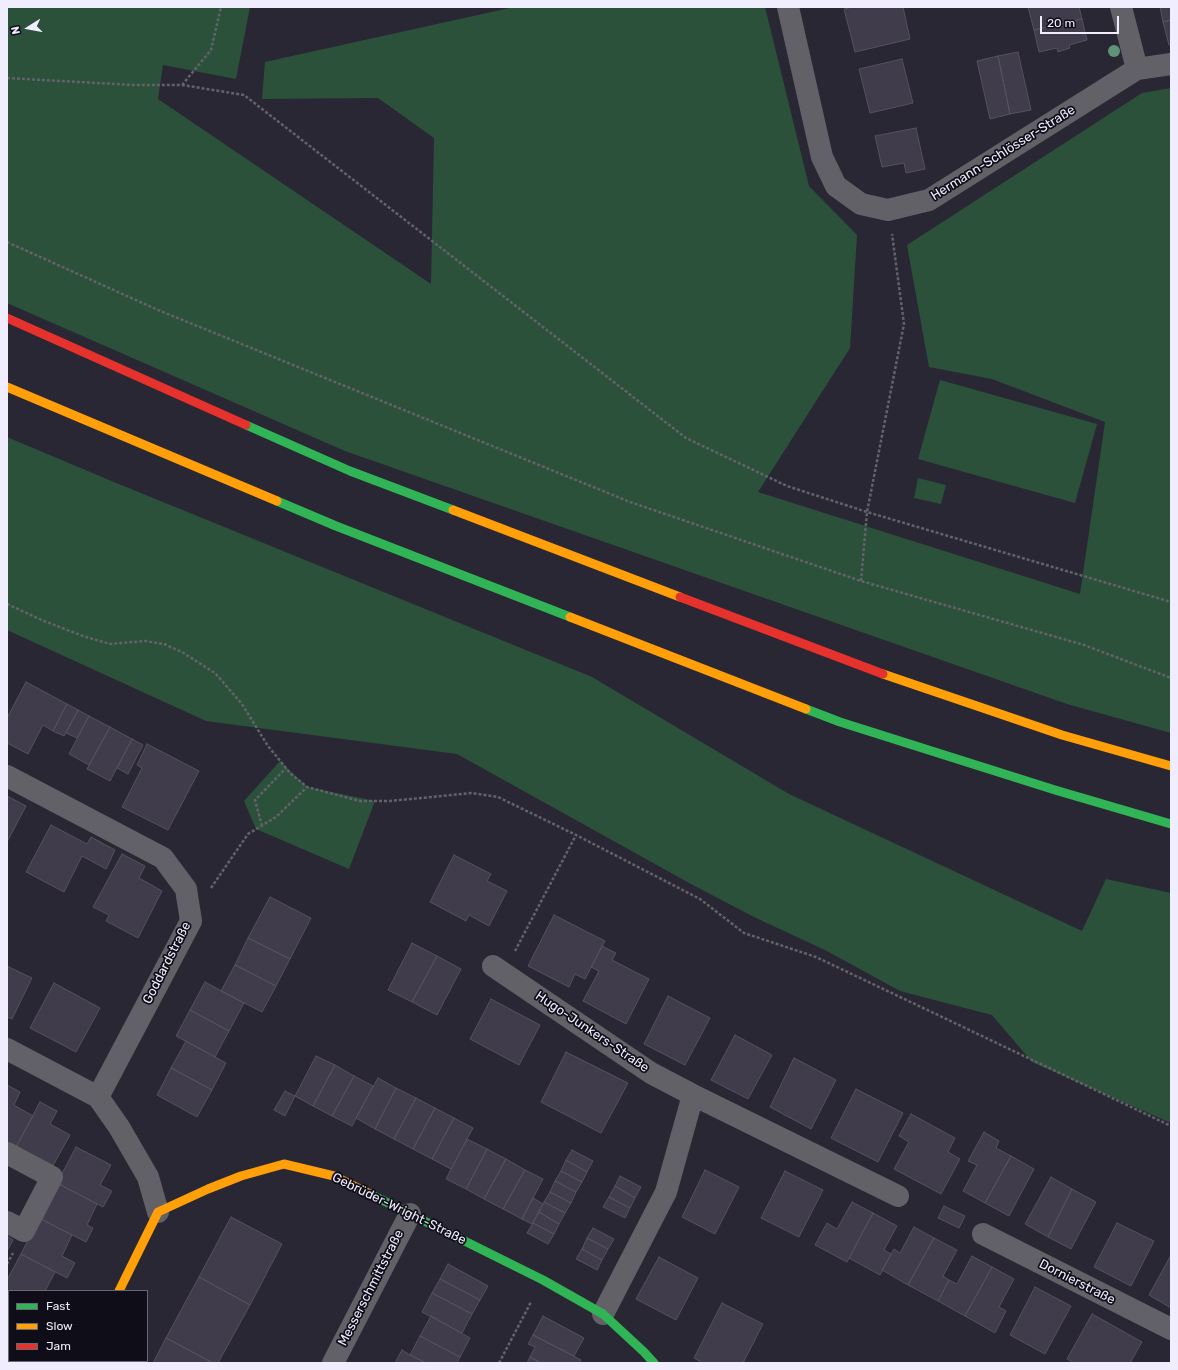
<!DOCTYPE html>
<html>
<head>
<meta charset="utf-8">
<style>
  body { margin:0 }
  #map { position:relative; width:1178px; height:1370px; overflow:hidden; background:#2a2734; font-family:Rubik,sans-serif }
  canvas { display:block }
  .frame { position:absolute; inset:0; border:8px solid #f0edfe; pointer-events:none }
  .legend { position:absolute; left:8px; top:1290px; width:140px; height:72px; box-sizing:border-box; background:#0f0d18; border:1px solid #696774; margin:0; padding:5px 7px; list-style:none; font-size:12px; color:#f0edfe }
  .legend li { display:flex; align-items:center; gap:8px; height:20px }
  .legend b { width:20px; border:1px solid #696774 }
  .north { position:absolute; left:8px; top:8px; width:40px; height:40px; -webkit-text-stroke:3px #0f0d18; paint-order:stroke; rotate:259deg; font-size:11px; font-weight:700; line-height:16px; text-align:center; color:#f0edfe }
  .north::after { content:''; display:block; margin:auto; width:14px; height:18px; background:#f0edfe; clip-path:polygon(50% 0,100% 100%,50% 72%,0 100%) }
  .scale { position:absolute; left:1040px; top:16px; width:79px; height:18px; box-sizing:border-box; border:2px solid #f0edfe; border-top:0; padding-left:5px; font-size:12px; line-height:14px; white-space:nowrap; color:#f0edfe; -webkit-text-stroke:3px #0f0d18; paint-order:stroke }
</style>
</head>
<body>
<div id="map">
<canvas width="1178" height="1370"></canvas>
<div class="frame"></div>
<ul class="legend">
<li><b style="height:5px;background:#30b455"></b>Fast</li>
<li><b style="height:5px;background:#ff9f0a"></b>Slow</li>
<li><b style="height:5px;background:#e5322d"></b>Jam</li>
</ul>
<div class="north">N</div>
<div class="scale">20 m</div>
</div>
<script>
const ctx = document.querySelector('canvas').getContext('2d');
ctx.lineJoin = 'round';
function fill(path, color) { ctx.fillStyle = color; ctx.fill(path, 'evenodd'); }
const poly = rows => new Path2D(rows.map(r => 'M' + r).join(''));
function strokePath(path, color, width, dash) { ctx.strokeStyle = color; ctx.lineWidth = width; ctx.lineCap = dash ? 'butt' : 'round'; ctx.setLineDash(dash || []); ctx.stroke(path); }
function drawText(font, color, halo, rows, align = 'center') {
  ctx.font = font + ' Rubik,sans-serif'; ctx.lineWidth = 3.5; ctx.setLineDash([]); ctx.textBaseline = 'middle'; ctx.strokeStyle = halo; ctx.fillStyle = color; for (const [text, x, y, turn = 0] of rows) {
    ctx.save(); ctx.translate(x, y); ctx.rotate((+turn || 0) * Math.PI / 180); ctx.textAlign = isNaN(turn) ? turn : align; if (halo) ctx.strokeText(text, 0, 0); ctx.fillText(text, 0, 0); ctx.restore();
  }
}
const green = poly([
  [7,7,250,7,236,79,163,65,158,99,431,284,434,138,378,98,262,99,265,62,514,7,765,7,809,186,857,235,850,348,758,492,1080,594,1105,422,992,379,929,367,907,245,1142,93,1171,88,1171,733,1067,704,345,451,7,303],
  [940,380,1097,424,1075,503,918,459],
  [7,437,109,480,592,677,789,794,1082,931,1106,879,1171,893,1171,1123,1032,1062,992,1015,900,991,825,950,754,917,691,884,457,754,206,721,7,630],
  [918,478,946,485,941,504,914,498],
  [280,761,307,787,375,801,349,869,256,829,244,801]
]);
const building = poly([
  [853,7,903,7,910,39,855,52,844,9,853,7],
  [1028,7,1079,7,1082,19,1034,30,1028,7],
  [1160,7,1171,7,1171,20,1163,22,1160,7],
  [1082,19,1087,40,1069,45,1070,48,1058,52,1057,48,1039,52,1034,30,1082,19],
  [1171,20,1171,45,1169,45,1163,22,1171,20],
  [1018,52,1031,110,1010,114,998,56,1018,52],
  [998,56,1010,114,990,119,977,61,998,56],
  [902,59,913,103,870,113,859,69,902,59],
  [916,128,925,169,906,173,904,163,882,167,875,136,916,128],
  [26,682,67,704,53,731,43,725,28,754,7,743,7,718,26,682],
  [67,704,78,710,64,736,53,731,67,704],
  [78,710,89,716,77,738,66,733,78,710],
  [89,716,110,727,89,765,69,754,89,716],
  [110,727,132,739,110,781,87,769,110,727],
  [132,739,143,745,128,774,117,768,132,739],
  [147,744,199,771,168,830,122,807,142,768,137,765,147,744],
  [7,796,26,806,7,842,7,796],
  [51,825,87,844,91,837,115,850,106,869,82,856,64,892,26,872,51,825],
  [122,854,145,866,139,878,162,891,138,938,106,921,109,915,93,907,122,854],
  [454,855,491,874,487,881,507,891,489,926,469,915,466,921,430,902,454,855],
  [270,897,311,918,290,959,248,938,270,897],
  [554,915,605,941,585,979,575,974,569,987,528,966,554,915],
  [248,938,290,959,276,986,235,965,248,938],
  [412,943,437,956,412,1002,388,990,412,943],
  [602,946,616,953,612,960,649,979,626,1024,583,1001,599,971,591,967,602,946],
  [437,956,461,969,437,1015,412,1002,437,956],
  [235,965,276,986,262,1012,221,991,235,965],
  [7,966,32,978,12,1019,7,1017,7,966],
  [205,982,244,1003,229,1031,190,1010,205,982],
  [54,983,100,1008,76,1052,30,1028,54,983],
  [668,996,710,1018,685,1065,644,1044,668,996],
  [491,999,540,1025,519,1065,470,1039,491,999],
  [190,1010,229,1031,215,1057,176,1036,190,1010],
  [735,1035,772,1055,748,1099,711,1080,735,1035],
  [186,1041,226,1063,212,1090,171,1068,186,1041],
  [566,1052,628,1083,601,1133,541,1102,566,1052],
  [316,1056,335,1065,313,1106,295,1096,316,1056],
  [794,1058,836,1080,811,1129,770,1107,794,1058],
  [335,1065,354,1076,332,1116,313,1106,335,1065],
  [171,1068,212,1090,197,1117,157,1095,171,1068],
  [354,1076,373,1086,352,1126,332,1116,354,1076],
  [378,1078,396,1088,375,1129,356,1118,378,1078],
  [7,1085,20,1092,14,1105,33,1116,15,1149,7,1145,7,1085],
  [396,1088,416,1098,394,1139,375,1129,396,1088],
  [856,1089,903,1113,878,1162,831,1138,856,1089],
  [285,1091,295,1096,285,1116,274,1110,285,1091],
  [416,1098,435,1108,413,1149,394,1139,416,1098],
  [40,1102,57,1111,50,1124,70,1135,51,1169,15,1149,40,1102],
  [435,1108,454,1118,432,1159,413,1149,435,1108],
  [911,1114,955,1138,948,1152,960,1159,941,1194,894,1169,909,1142,899,1136,911,1114],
  [454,1118,473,1128,451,1169,432,1159,454,1118],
  [984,1132,999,1141,996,1148,1011,1156,985,1203,963,1191,977,1165,968,1161,984,1132],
  [467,1139,487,1149,466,1189,446,1179,467,1139],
  [76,1147,111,1165,100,1185,112,1191,103,1207,57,1183,76,1147],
  [487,1149,506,1159,484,1199,466,1189,487,1149],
  [572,1150,593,1161,587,1172,566,1160,572,1150],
  [1011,1156,1034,1169,1009,1216,985,1203,1011,1156],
  [506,1159,525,1170,503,1209,484,1199,506,1159],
  [566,1160,587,1172,582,1182,561,1171,566,1160],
  [525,1170,543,1179,522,1219,503,1209,525,1170],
  [705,1170,739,1187,715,1234,682,1217,705,1170],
  [561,1171,582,1182,576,1192,555,1181,561,1171],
  [785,1171,823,1190,799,1237,761,1218,785,1171],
  [620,1176,641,1187,635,1198,615,1186,620,1176],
  [1051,1177,1072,1189,1048,1237,1025,1224,1051,1177],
  [555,1181,576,1192,571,1203,550,1192,555,1181],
  [57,1183,97,1204,87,1225,93,1228,86,1242,39,1218,57,1183],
  [615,1186,635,1198,630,1208,609,1197,615,1186],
  [1072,1189,1096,1202,1071,1249,1048,1237,1072,1189],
  [550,1192,571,1203,565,1213,544,1202,550,1192],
  [609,1197,630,1208,625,1218,603,1207,609,1197],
  [533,1198,543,1204,532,1224,522,1219,533,1198],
  [544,1202,565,1213,559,1224,539,1212,544,1202],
  [852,1202,873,1213,847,1262,815,1245,827,1223,837,1229,852,1202],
  [944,1206,965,1216,959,1228,938,1218,944,1206],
  [539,1212,559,1224,554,1234,533,1223,539,1212],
  [873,1213,897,1226,884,1250,891,1254,880,1275,849,1258,873,1213],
  [231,1217,282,1244,250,1305,199,1277,231,1217],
  [39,1218,72,1235,62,1256,75,1263,67,1278,21,1254,39,1218],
  [533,1223,554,1234,548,1244,527,1233,533,1223],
  [1117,1223,1154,1241,1131,1286,1094,1267,1117,1223],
  [914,1227,934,1238,908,1285,882,1270,894,1249,900,1253,914,1227],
  [593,1228,614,1239,608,1249,587,1238,593,1228],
  [7,1236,13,1240,7,1251,7,1236],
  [587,1238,608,1249,602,1260,582,1249,587,1238],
  [934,1238,957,1250,943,1276,949,1280,938,1301,908,1285,934,1238],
  [582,1249,602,1260,597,1270,576,1259,582,1249],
  [21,1254,55,1272,45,1291,9,1291,9,1293,7,1292,7,1280,21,1254],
  [1171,1255,1171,1308,1149,1295,1171,1255],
  [972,1256,992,1267,965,1316,938,1301,949,1280,957,1284,972,1256],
  [659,1257,698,1278,676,1320,636,1299,659,1257],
  [448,1264,488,1286,480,1300,440,1279,448,1264],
  [992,1267,1014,1279,999,1307,1006,1311,995,1333,965,1316,992,1267],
  [199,1277,250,1305,218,1363,213,1363,166,1338,199,1277],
  [440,1279,480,1300,472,1314,432,1293,440,1279],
  [1035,1287,1071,1306,1045,1354,1010,1335,1035,1287],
  [432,1293,472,1314,462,1333,422,1312,432,1293],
  [722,1303,763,1324,743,1363,703,1363,694,1358,722,1303],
  [1092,1314,1142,1342,1130,1363,1074,1363,1067,1359,1092,1314],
  [431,1316,470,1338,460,1357,420,1336,431,1316],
  [543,1316,584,1338,574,1356,533,1335,543,1316],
  [533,1335,581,1360,579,1363,541,1363,530,1357,535,1347,528,1344,533,1335],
  [420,1336,460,1357,457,1363,426,1363,410,1355,420,1336],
  [166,1338,213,1363,153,1363,166,1338],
  [402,1350,410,1355,426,1363,395,1363,402,1350],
  [530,1357,541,1363,527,1363,530,1357]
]);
const path = poly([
  [7,78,133,85,182,85,244,95,686,438,787,486,867,512,1171,602],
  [182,85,211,50,221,7],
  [7,242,158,310,630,502,861,581,1084,645,1171,678],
  [861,581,867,512,904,324,892,234],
  [7,604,44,621,83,636,110,644,145,641,164,644,182,652,215,673,242,704,268,746,290,773,307,787,360,801,390,801,472,793,498,797,576,835,700,899,744,933,816,957,1171,1126],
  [262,826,255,800,286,768],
  [211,888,248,834,276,817,307,787],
  [515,951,576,835],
  [7,1264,13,1253],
  [499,1363,531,1302]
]);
const street = poly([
  [788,7,822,157,836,186,861,204,888,210,929,200,1137,69,1171,64],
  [1121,7,1137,69],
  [7,776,163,858,186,889,191,921,98,1097],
  [493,966,651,1073,693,1095,898,1196],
  [7,1049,98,1097,119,1127,148,1177,158,1212],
  [7,1153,52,1177,24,1231,7,1222],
  [983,1234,1171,1329],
  [603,1314,666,1192,693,1095],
  [7,1324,9,1326],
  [76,1361,79,1363],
  [333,1363,410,1214]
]);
const fast = poly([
  [246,425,350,471,453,510],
  [277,501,336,526,570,617],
  [806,709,840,722,1055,790,1171,824],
  [368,1193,543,1280,603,1314,644,1352,654,1363]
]);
const slow = poly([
  [7,387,277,501],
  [453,510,680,597],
  [570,617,806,709],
  [883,674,1062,735,1171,766],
  [119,1291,158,1212,208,1189,241,1176,284,1164,334,1176,368,1193]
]);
const jam = poly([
  [7,318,246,425],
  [680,597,883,674]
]);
const trees = [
  [1114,51]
];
const streetNames = [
  ["Hermann-Schlösser-Straße",1003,153,-32],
  ["Goddardstraße",167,963,-63],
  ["Hugo-Junkers-Straße",592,1032,34],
  ["Gebrüder-Wright-Straße",399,1209,26],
  ["Dornierstraße",1077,1282,27],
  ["Messerschmittstraße",371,1288,-63]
];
fill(green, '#2b513b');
fill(building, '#403c4c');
strokePath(building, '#54525d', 1);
strokePath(path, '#63626a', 2.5, [3, 2]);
strokePath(street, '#626167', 22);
strokePath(fast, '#30b455', 9);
strokePath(slow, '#ff9f0a', 9);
strokePath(jam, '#e5322d', 9);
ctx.fillStyle = '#609277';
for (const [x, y] of trees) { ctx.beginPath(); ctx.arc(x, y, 6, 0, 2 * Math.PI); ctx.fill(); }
drawText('13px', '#f0edfe', '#0f0d18', streetNames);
</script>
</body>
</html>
